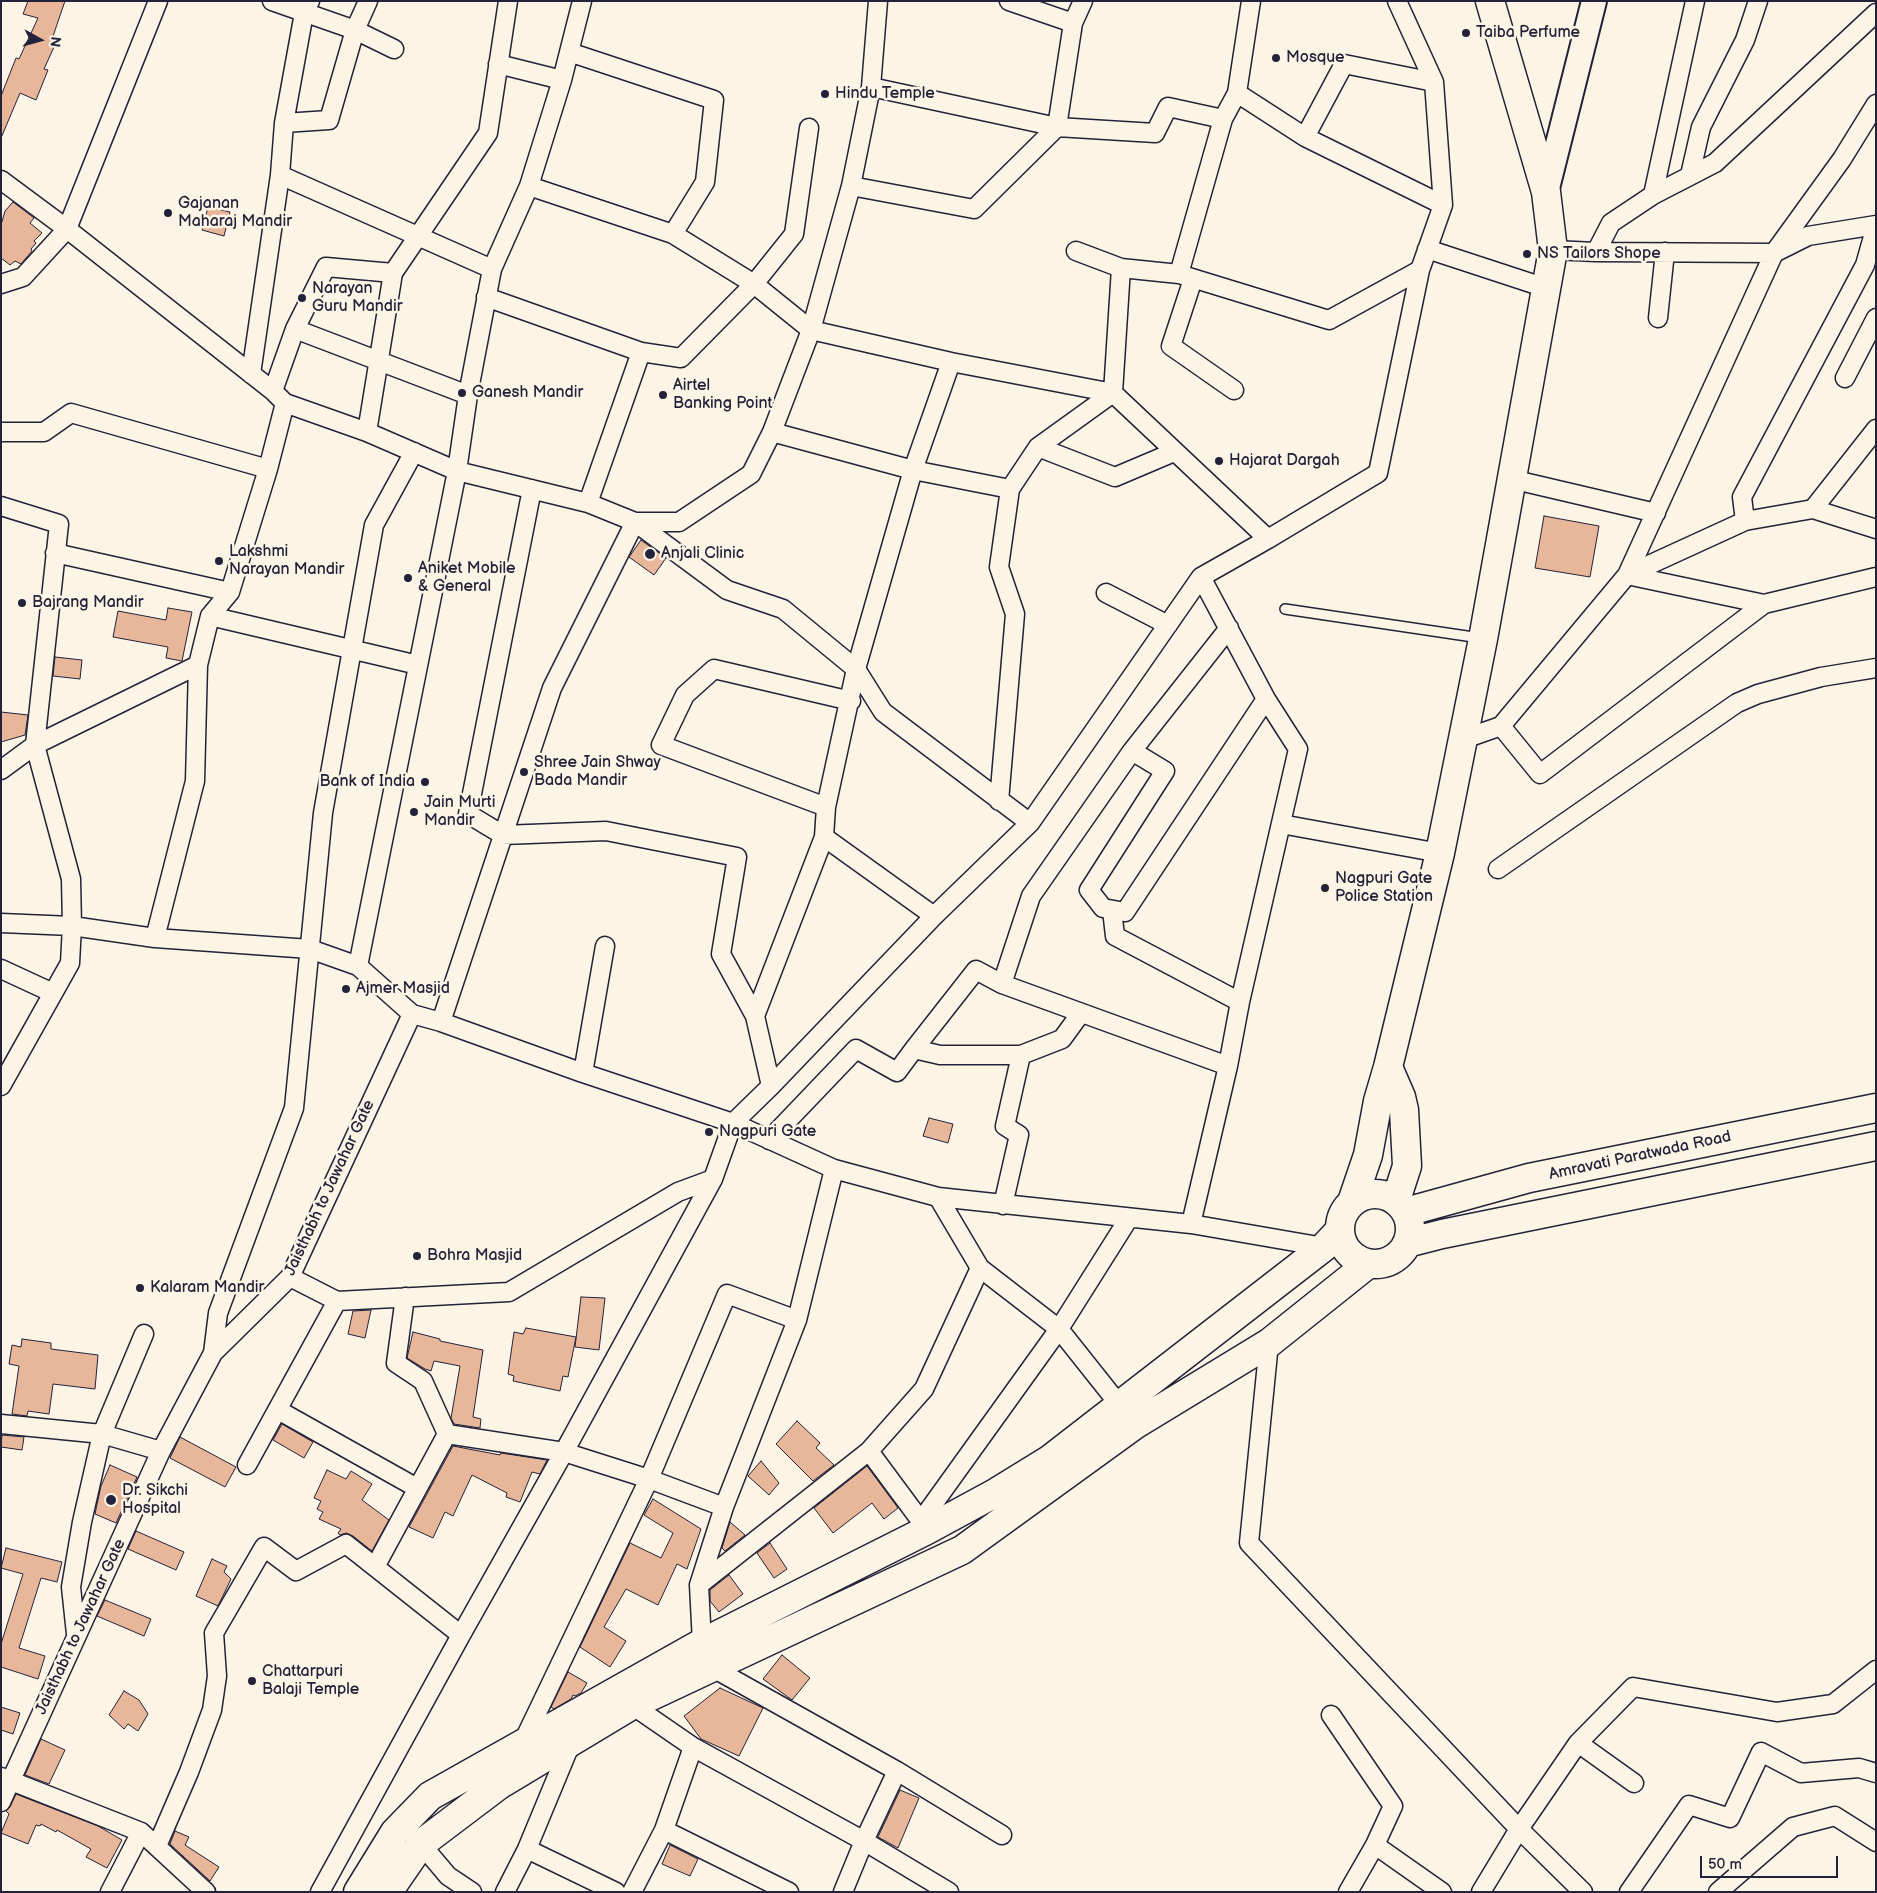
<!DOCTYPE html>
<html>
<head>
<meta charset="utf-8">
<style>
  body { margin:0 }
  #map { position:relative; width:1877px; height:1893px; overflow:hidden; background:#fcf5e5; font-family:"Balsamiq Sans",sans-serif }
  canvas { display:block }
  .frame { position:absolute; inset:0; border:2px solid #22223b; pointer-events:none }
  .north { position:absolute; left:15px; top:15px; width:50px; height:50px; -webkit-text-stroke:4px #fcf5e5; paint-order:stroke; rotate:97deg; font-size:14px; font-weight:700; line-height:20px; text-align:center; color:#22223b }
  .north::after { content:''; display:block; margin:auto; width:18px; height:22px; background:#22223b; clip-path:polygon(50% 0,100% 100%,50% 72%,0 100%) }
  .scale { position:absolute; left:1700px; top:1856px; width:138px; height:22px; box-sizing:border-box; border:2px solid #22223b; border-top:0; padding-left:6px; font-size:15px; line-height:18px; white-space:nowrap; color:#22223b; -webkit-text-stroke:4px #fcf5e5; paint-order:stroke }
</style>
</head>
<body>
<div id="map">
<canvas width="1877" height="1893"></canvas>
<div class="frame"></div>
<div class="north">N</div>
<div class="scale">50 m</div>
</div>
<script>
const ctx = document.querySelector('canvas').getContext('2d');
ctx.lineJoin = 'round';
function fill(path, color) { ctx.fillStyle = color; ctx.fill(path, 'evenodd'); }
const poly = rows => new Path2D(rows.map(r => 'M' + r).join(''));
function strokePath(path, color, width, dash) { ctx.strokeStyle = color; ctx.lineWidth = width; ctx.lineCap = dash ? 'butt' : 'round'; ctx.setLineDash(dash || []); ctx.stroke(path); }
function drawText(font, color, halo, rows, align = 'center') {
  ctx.font = font + ' "Balsamiq Sans",sans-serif'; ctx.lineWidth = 5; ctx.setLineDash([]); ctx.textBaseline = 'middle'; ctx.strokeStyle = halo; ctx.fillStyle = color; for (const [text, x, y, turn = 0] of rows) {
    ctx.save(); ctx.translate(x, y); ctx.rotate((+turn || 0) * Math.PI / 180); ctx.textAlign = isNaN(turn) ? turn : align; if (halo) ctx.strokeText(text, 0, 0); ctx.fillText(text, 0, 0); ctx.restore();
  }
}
const building = poly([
  [28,1,65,1,50,45,54,47,44,69,48,70,36,100,20,93,1,138,1,96,16,58,19,59,38,18,23,14,28,1],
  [13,202,34,218,30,223,42,233,34,241,36,243,31,249,32,251,21,264,15,261,10,265,1,258,1,225,5,211,13,202],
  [208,207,230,212,224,236,202,230,208,207],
  [1544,516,1599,526,1590,577,1535,568,1544,516],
  [641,540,666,558,654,575,629,557,641,540],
  [168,608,192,612,182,661,166,658,168,647,113,637,118,611,166,620,168,608],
  [55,657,82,660,80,679,53,676,55,657],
  [1,712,28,715,25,735,1,742,1,712],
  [929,1118,953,1124,948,1143,923,1136,929,1118],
  [581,1297,605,1298,599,1350,575,1347,581,1297],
  [371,1310,365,1338,348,1334,353,1311,371,1310],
  [526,1328,576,1337,568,1377,563,1376,560,1391,513,1381,514,1376,508,1374,514,1332,523,1334,526,1328],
  [413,1332,440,1339,440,1341,483,1350,473,1417,481,1419,480,1428,454,1424,451,1418,460,1366,434,1361,431,1371,425,1369,407,1358,413,1332],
  [22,1339,51,1343,51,1349,98,1355,95,1389,53,1384,49,1414,28,1411,27,1416,12,1414,19,1366,9,1364,12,1345,21,1347,22,1339],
  [797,1421,820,1443,816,1448,834,1465,813,1481,776,1444,797,1421],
  [282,1424,313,1442,304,1458,273,1440,282,1424],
  [2,1435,24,1437,22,1450,1,1447,2,1435],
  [180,1437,236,1467,225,1487,170,1458,180,1437],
  [453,1446,500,1455,501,1453,547,1460,540,1474,532,1472,520,1502,506,1497,507,1493,472,1475,453,1516,445,1512,433,1538,409,1527,453,1446],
  [761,1461,779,1483,769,1495,748,1476,761,1461],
  [110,1465,137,1477,116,1523,95,1514,101,1486,110,1465],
  [867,1466,898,1508,884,1519,872,1503,833,1533,814,1508,867,1466],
  [327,1470,346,1479,351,1471,372,1484,362,1500,389,1520,372,1551,353,1536,346,1533,340,1535,338,1533,341,1529,319,1519,323,1512,317,1509,321,1501,314,1498,327,1470],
  [653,1499,701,1529,687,1569,677,1564,658,1605,626,1589,604,1627,626,1641,610,1667,580,1647,630,1543,661,1558,673,1533,644,1515,653,1499],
  [730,1522,745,1535,725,1551,722,1548,730,1522],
  [136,1531,184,1552,176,1570,128,1549,136,1531],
  [770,1543,787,1569,774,1578,757,1553,770,1543],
  [6,1548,62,1562,57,1582,41,1578,19,1648,45,1656,38,1679,1,1667,1,1644,23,1574,1,1568,6,1548],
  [212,1559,227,1566,224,1572,231,1579,218,1606,196,1596,212,1559],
  [729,1575,743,1594,719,1612,710,1601,710,1590,729,1575],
  [105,1600,151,1619,144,1636,97,1616,105,1600],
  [782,1655,810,1678,792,1700,763,1679,782,1655],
  [568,1672,587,1683,581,1693,575,1696,573,1695,571,1699,554,1709,551,1707,568,1672],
  [720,1688,763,1708,739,1756,701,1739,684,1716,720,1688],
  [124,1691,139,1700,148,1714,138,1731,128,1724,124,1729,109,1715,124,1691],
  [1,1707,20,1713,13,1734,1,1730,1,1707],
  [41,1739,65,1750,49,1784,25,1775,41,1739],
  [900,1790,919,1798,898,1848,878,1837,900,1790],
  [16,1794,98,1826,122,1840,107,1868,86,1857,91,1849,57,1830,56,1832,41,1824,40,1826,36,1825,28,1844,1,1833,9,1814,6,1811,10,1807,16,1794],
  [175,1831,189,1837,185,1845,219,1867,210,1881,170,1844,175,1831],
  [670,1845,698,1859,690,1876,662,1864,670,1845]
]);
const lane = poly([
  [1285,609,1480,638]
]);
const street = poly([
  [272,1,355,30,394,49],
  [582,1,562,80,529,186,492,269,468,395,457,471,358,966,412,1014,441,1022,583,1073,733,1123,834,1169,938,1197,1191,1224,1324,1247],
  [1009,1,1073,23],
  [569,52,714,100,705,182,673,234,754,284,811,330,951,362,1113,393,1268,539],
  [498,64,562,80],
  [871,87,1057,127,1155,133,1168,107,1223,119],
  [1237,93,1305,137,1443,205],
  [284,123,329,120,355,30,368,1],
  [1305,137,1344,64,1434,82],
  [280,175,492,269],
  [1690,175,1701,127,1745,40,1758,1],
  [1,180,67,229,273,391,285,403,367,432,457,471,588,503,635,522,679,522,751,474,772,432,811,330,851,186,871,87,878,1],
  [529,186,673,234],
  [851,186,974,209,1057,127,1073,23,1083,1],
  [1653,195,1695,1],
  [1427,249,1546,288],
  [1553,250,1596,252,1774,253,1808,236,1876,225],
  [1076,251,1121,268,1179,274,1329,320,1420,270],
  [1596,252,1611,223,1653,195,1715,163,1876,13],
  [393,273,488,133,508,1],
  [1179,274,1223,119,1237,93,1251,1],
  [1193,279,1171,346,1234,390],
  [1,284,23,277,67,229,158,1],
  [486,297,641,352,681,358,754,284,794,234,809,128],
  [1658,318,1665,252],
  [295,329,468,395],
  [251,374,280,175,284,123,304,13,310,1],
  [1845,378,1876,318],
  [273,391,295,329,326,267,393,273,367,432],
  [1,432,44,432,71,413,268,469],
  [772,432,913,470,1010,489],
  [1038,447,1115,477,1174,452],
  [1511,479,1656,513],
  [532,489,468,814,503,835,606,831,737,857,721,954,755,1016],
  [588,503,641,352],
  [1,506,59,524,35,745,71,879,72,926,70,963,1,1086],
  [1813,509,1876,529],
  [1745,521,1742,497,1865,265,1876,226],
  [55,553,230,592],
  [1627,575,1745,521,1813,509,1876,429],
  [1627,575,1764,604,1876,577],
  [1106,593,1168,625],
  [210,616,418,665],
  [1501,726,1540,774,1764,604],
  [1464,739,1501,726,1627,575,1774,253,1842,159,1876,104],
  [1132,751,1165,771,1089,890,1103,908,1125,912,1266,699],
  [1,770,35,745,198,665,210,616,230,592,268,469,285,403],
  [999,801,1015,614,999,567,1010,489,1038,447,1113,393,1121,268],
  [826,807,661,745,685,695,714,669,851,701],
  [1281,824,1440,853],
  [824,837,934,916],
  [1498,869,1737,703,1758,694,1821,677,1876,668],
  [1112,910,1115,936,1240,1002],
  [1,923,72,926,155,938,310,949,358,966],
  [155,938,195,781,198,665],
  [1,969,53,993],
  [1002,984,1031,896,1132,751,1229,628],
  [441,1022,552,688,635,522,727,590,783,609,856,669,883,712,1030,823],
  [914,1049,976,970,1002,984,1228,1066],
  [583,1073,605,946],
  [771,1086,755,1016,824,837,826,807,856,669,913,470,951,362],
  [769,1140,856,1049,897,1072,914,1049,940,1055,1021,1055,1062,1039,1081,1013],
  [834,1169,797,1320,724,1507,699,1585,702,1643,713,1668,897,1771,1002,1835],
  [938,1197,980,1268,1059,1329,1125,1412],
  [1003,1205,1019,1135,1005,1126,1021,1055],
  [1191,1224,1228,1066,1240,1002,1298,749,1266,699,1201,577],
  [290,1277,337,1301,509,1292,678,1192,713,1179],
  [405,1297,396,1363,423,1381,447,1434],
  [1269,1343,1249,1543,1519,1829,1583,1892],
  [213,1353,218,1313,294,1108,323,813,374,525,414,452],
  [278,1410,417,1488],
  [1,1424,102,1434,161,1451],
  [869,1451,926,1528],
  [247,1465,337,1301],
  [921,1521,1059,1329,1129,1218],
  [375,1567,447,1434,564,1452,649,1479,724,1507],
  [699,1585,869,1451,924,1389,980,1268],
  [76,1634,71,1587,82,1522,102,1434,144,1334],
  [632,1705,693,1747,864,1841,949,1892],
  [1331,1715,1393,1806,1375,1845,1442,1892],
  [1578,1743,1634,1783],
  [522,1744,649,1479,727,1294,797,1320],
  [1,1777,141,1832,206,1892],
  [1,1802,161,1451,213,1353,290,1277,412,1014],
  [664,1830,789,1892],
  [421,1844,448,1876,472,1892],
  [157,1846,189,1772,212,1710,217,1676,214,1633,264,1547,296,1571,346,1544,461,1635],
  [527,1849,616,1892],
  [110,1892,141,1832],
  [320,1892,461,1635,564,1452,713,1179,733,1123,771,1086,934,916,1030,823,1201,577,1268,539,1378,473,1420,270,1443,205,1434,82,1397,1],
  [505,1892,527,1849,571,1743],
  [632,1892,664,1830,693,1747],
  [843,1892,864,1841,897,1771],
  [1348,1892,1375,1845],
  [1481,1892,1519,1829,1578,1743,1633,1687,1777,1712,1833,1704,1876,1670],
  [1629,1892,1689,1805,1730,1818,1761,1752,1801,1773,1859,1768,1876,1773],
  [1718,1892,1793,1827,1835,1816,1876,1842]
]);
const secondary = poly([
  [1546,192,1594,1]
]);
const primary = poly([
  [1388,1067,1401,1097,1404,1110,1407,1166,1396,1200],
  '1340 1229a35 35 0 1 1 70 0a35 35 0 1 1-70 0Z',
  [1352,1202,1368,1155,1378,1101,1388,1067,1440,853,1483,639,1553,250,1546,192,1490,1],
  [1406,1212,1529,1178,1876,1108],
  [1407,1243,1442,1234,1876,1146],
  [358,1892,395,1832,430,1796,702,1643,927,1530,997,1492,1049,1460,1324,1247,1339,1231],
  [388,1892,421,1844,499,1785,632,1705,962,1550,1136,1424,1269,1343,1368,1264]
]);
const markers = [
  [1466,33,5,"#22223b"],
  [1276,58,5,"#22223b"],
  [825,94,5,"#22223b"],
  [168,213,5,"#22223b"],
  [1527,254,5,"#22223b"],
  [302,298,5,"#22223b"],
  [462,393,5,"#22223b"],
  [663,395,5,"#22223b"],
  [1219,461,5,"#22223b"],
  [650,554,6,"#22223b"],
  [219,561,5,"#22223b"],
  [408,578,5,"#22223b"],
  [22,603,5,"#22223b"],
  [524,772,5,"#22223b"],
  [425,782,5,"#22223b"],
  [414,812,5,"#22223b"],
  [1325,888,5,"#22223b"],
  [346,989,5,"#22223b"],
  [709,1132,5,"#22223b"],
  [417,1256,5,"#22223b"],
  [140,1288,5,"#22223b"],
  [111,1500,6,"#22223b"],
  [252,1681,5,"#22223b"]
];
const poiNames = [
  ["Taiba Perfume",1476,33],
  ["Mosque",1286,58],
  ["Hindu Temple",835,94],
  ["Gajanan",178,204],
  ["Maharaj Mandir",178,222],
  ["NS Tailors Shope",1537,254],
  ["Narayan",312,289],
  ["Guru Mandir",312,307],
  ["Airtel",673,386],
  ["Banking Point",673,404],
  ["Ganesh Mandir",472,393],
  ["Hajarat Dargah",1229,461],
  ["Lakshmi",229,552],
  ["Narayan Mandir",229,570],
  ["Anjali Clinic",661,554],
  ["Aniket Mobile",418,569],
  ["& General",418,587],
  ["Bajrang Mandir",32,603],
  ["Shree Jain Shway",534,763],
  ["Bada Mandir",534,781],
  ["Bank of India",415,782,"right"],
  ["Jain Murti",424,803],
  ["Mandir",424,821],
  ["Nagpuri Gate",1335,879],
  ["Police Station",1335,897],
  ["Ajmer Masjid",356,989],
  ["Nagpuri Gate",719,1132],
  ["Bohra Masjid",427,1256],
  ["Kalaram Mandir",150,1288],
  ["Dr. Sikchi",122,1491],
  ["Hospital",122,1509],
  ["Chattarpuri",262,1672],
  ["Balaji Temple",262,1690]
];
const streetNames = [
  ["Amravati Paratwada Road",1640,1156,-12],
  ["Jaisthabh to Jawahar Gate",330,1188,-65],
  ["Jaisthabh to Jawahar Gate",81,1627,-65]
];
fill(building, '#e8b799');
strokePath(building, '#22223b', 1);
strokePath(lane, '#22223b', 12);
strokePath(street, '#22223b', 21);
strokePath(secondary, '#22223b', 28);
strokePath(primary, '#22223b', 31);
strokePath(lane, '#fcf5e5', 9);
strokePath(street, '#fcf5e5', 18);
strokePath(secondary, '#fcf5e5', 24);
strokePath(primary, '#fcf5e5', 28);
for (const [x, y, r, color] of markers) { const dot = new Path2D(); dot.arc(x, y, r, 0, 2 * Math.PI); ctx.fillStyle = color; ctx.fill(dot); strokePath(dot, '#fcf5e5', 2); }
drawText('16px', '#22223b', '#fcf5e5', poiNames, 'left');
drawText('16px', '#22223b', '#fcf5e5', streetNames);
</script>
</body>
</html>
